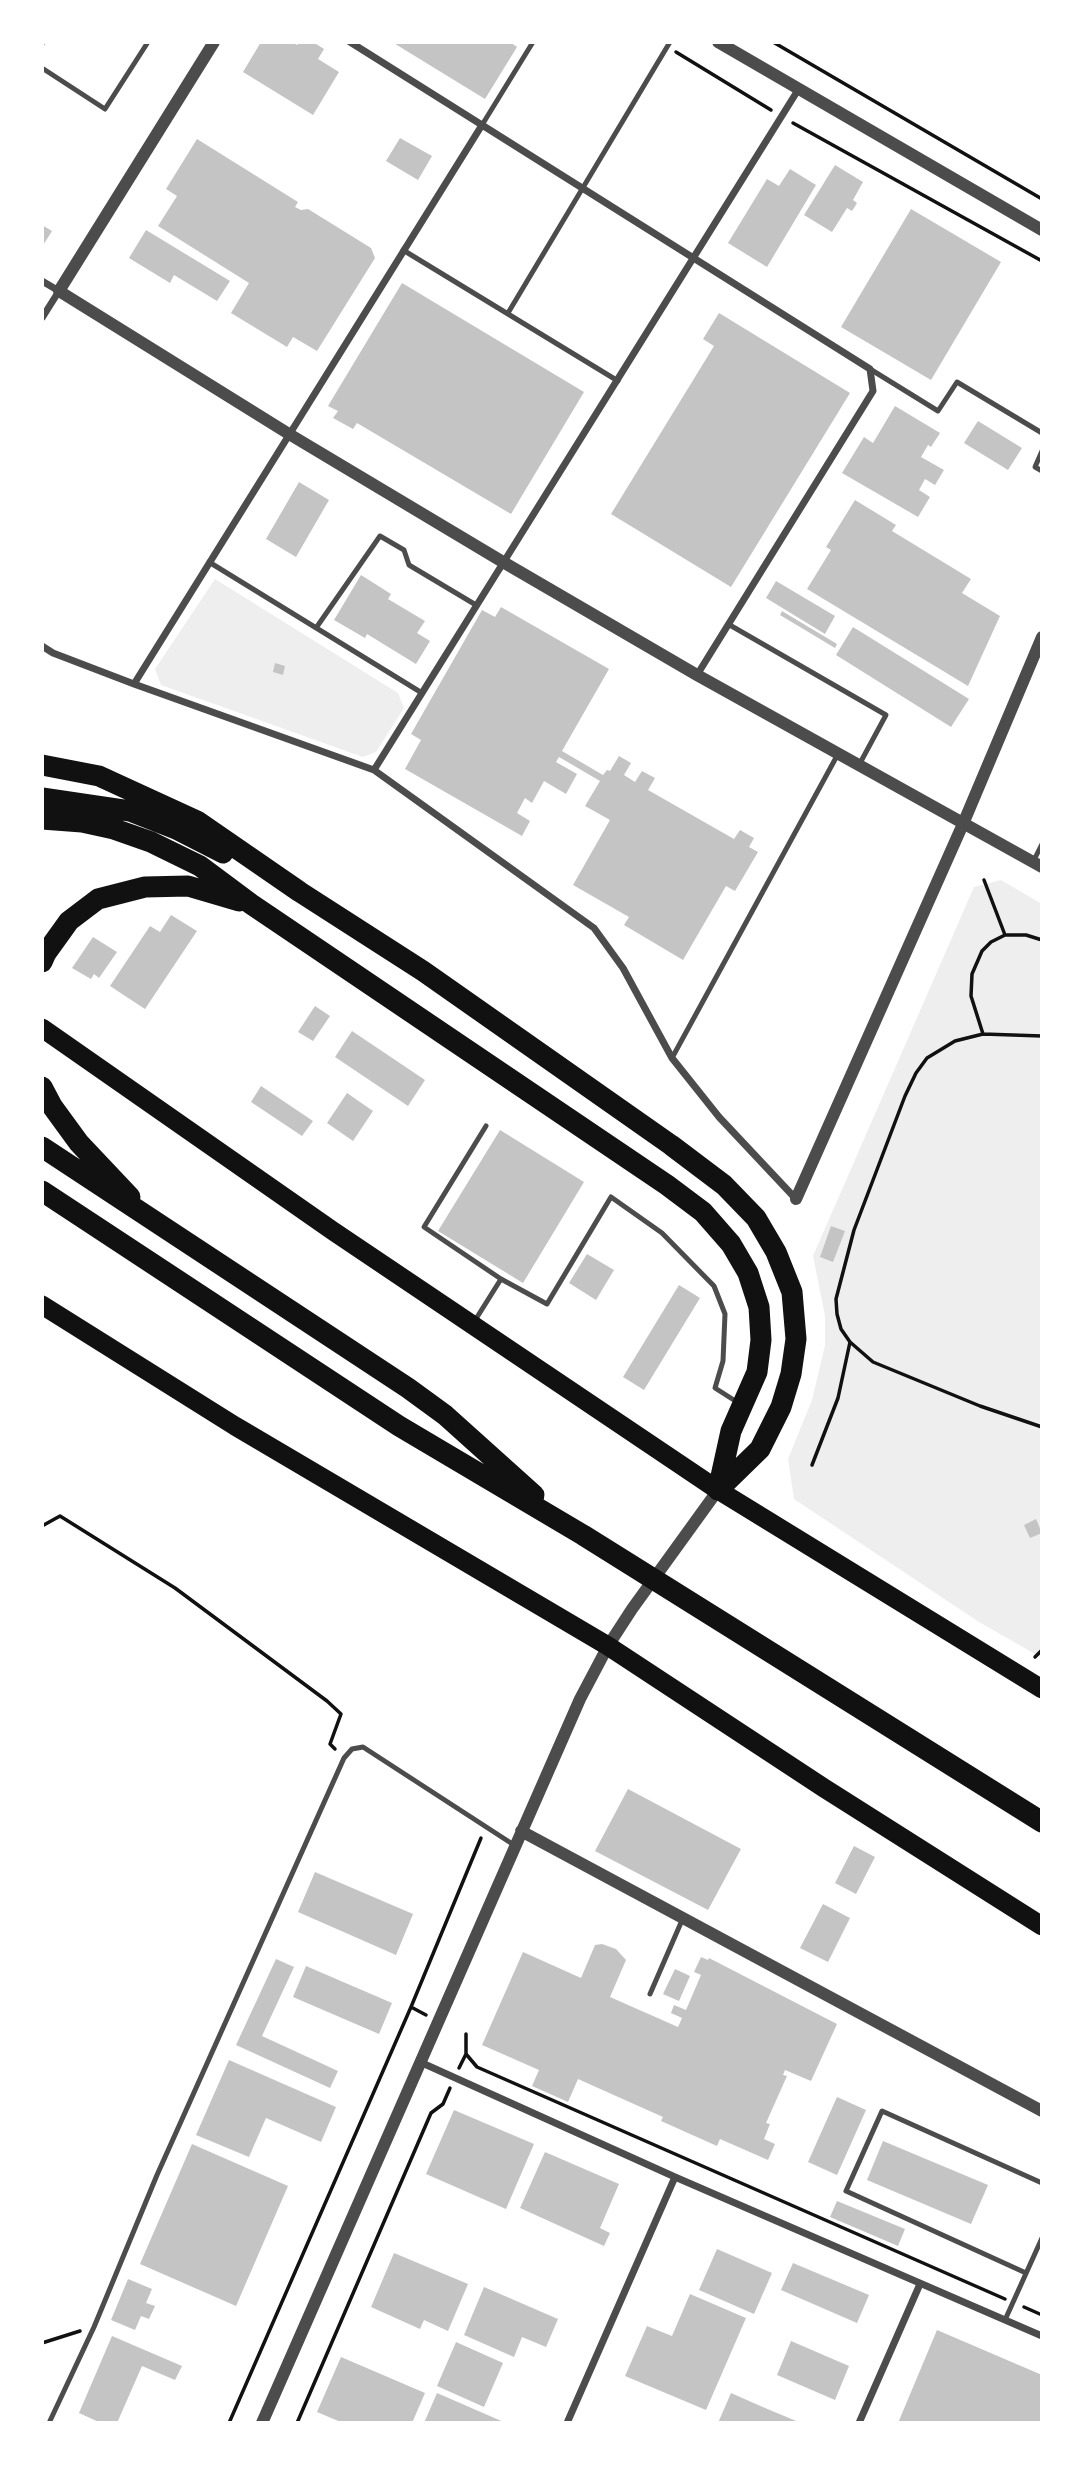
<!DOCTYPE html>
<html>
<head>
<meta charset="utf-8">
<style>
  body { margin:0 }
  #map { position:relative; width:1084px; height:2465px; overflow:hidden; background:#fff; font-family:"IBM Plex Sans",sans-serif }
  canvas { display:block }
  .frame { position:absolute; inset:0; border:44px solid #fff; pointer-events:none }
</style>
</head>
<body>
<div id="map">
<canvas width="1084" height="2465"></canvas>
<div class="frame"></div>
</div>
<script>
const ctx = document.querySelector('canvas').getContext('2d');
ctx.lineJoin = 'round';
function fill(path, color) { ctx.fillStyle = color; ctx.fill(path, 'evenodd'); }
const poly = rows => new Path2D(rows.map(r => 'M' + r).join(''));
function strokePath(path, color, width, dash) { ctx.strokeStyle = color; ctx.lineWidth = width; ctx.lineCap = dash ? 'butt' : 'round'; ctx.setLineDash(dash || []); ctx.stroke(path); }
const green = poly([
  [215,579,398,693,404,708,376,752,363,757,161,685,155,669],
  [1001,880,1042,904,1042,1658,979,1622,794,1499,788,1459,812,1400,825,1345,825,1316,813,1256,974,887]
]);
const building = poly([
  [261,42,292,42,297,45,299,42,313,42,324,49,318,59,339,72,313,115,243,72],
  [392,42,510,42,517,47,485,99],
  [400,138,432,156,418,180,386,161],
  [197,139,298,202,295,207,301,210,308,209,371,248,375,258,317,351,293,337,287,347,231,313,249,283,158,226,177,196,166,189],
  [835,165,863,182,853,200,857,203,852,211,847,208,832,232,804,215],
  [790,169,816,185,767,267,728,243,767,179,779,186],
  [911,209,1001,262,931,380,841,327],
  [42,225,52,231,42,247],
  [146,230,230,281,217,301,174,275,170,283,129,258],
  [402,283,584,392,511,514,357,423,353,429,333,418,338,411,328,406],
  [719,313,850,393,731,587,611,514,714,346,703,339],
  [895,406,940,433,931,447,928,445,921,457,944,470,935,485,925,479,919,490,930,497,918,517,842,473,864,437,873,443],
  [978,421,1022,448,1008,470,964,443],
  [299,482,329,500,296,557,266,539],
  [855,500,896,525,892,531,971,579,962,593,1000,616,968,686,807,589,831,550,826,547],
  [361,575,391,594,388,599,425,621,417,633,430,641,416,664,367,634,365,638,334,620],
  [776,581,835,616,825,634,766,598],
  [501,607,609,669,562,751,603,775,607,770,610,771,619,756,631,763,624,775,635,782,642,771,655,778,648,790,734,839,740,830,754,838,749,847,758,852,735,891,726,886,683,960,624,925,629,917,573,885,610,820,585,806,600,781,559,757,556,762,577,774,566,794,544,781,532,803,525,798,517,813,530,821,522,836,405,769,421,740,411,734,482,610,495,617],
  [782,611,837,644,835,648,780,615],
  [853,627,969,699,951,727,836,655],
  [275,663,285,666,283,675,273,672],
  [171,915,197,931,145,1009,110,986,150,926,160,932],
  [93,937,117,952,99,978,94,974,91,979,72,968],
  [315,1006,330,1016,313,1041,298,1032],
  [352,1031,425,1080,408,1106,335,1057],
  [261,1086,313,1121,302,1136,251,1102],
  [347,1093,373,1111,353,1141,327,1123],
  [500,1130,584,1182,523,1283,438,1231],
  [831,1226,845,1231,833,1262,820,1257],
  [587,1254,614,1270,596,1300,569,1283],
  [679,1285,700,1298,644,1390,623,1377],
  [1036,1519,1042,1533,1030,1538,1024,1525],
  [628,1789,741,1849,708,1910,595,1851],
  [854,1846,875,1857,856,1894,835,1883],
  [315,1872,413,1914,396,1955,298,1912],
  [823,1904,850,1918,828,1962,800,1948],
  [602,1944,616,1949,626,1960,610,1997,678,2027,682,2018,671,2013,674,2005,686,2010,701,1975,694,1972,701,1957,708,1960,709,1958,837,2024,811,2081,785,2070,783,2075,787,2076,766,2123,770,2124,764,2139,775,2144,768,2160,720,2139,717,2146,661,2121,663,2117,578,2079,568,2102,532,2086,539,2070,482,2045,523,1952,581,1978,595,1945],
  [276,1959,294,1967,262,2036,338,2071,330,2088,236,2045],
  [306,1966,392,2003,379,2034,293,1997],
  [675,1969,690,1976,679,2001,663,1994],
  [229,2060,336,2107,321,2142,266,2118,249,2157,196,2135],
  [837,2097,866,2110,837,2175,808,2162],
  [454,2110,534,2144,506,2209,426,2174],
  [883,2141,988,2185,971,2224,867,2180],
  [192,2144,288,2186,236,2306,140,2264],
  [545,2152,619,2184,600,2228,610,2233,604,2246,520,2208],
  [837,2201,905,2229,898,2246,830,2217],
  [717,2249,772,2273,754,2314,699,2290],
  [394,2253,468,2284,448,2331,424,2320,420,2329,371,2307],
  [793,2263,869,2295,857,2323,781,2290],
  [128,2279,152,2289,146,2303,155,2306,149,2319,141,2316,135,2330,111,2320],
  [484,2287,558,2319,546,2347,522,2337,514,2357,464,2335],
  [690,2294,746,2318,706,2410,625,2376,647,2326,672,2336],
  [937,2330,1042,2375,1042,2423,898,2423],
  [112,2336,182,2366,175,2380,142,2366,117,2423,101,2423,79,2413],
  [791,2341,849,2366,835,2400,777,2375],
  [456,2342,503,2363,484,2407,437,2386],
  [341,2357,425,2393,412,2423,343,2423,317,2412],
  [437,2393,506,2423,424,2423],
  [731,2393,765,2408,801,2423,718,2423]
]);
const path = poly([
  [773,42,1042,199],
  [676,52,771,110],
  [793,123,1042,261],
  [984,880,1005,935,1026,935,1042,940],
  [1005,935,991,942,982,951,972,974,971,996,983,1034,955,1041,927,1058,916,1073,905,1096,854,1230,836,1299,837,1314,841,1329,850,1342,873,1362,980,1406,1042,1427],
  [983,1034,1042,1036],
  [812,1465,838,1398,850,1342],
  [42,1526,60,1516,175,1588,327,1701,341,1714,330,1744,335,1749],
  [1035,1657,1042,1650],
  [411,2007,481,1838],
  [466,2054,477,2067,1005,2299],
  [459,2068,466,2054,466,2034],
  [1024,2307,1042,2315],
  [42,2343,80,2331],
  [229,2423,411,2007,426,2015],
  [297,2423,431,2113,443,2104,450,2088]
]);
const service = poly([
  [42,44,43,42],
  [42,68,105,109,148,42],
  [482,125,533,42],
  [403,250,618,381],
  [508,313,670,42],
  [870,369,938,411,957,382,1042,433],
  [1042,451,1035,467,1042,471],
  [209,562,422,693],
  [728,624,886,715,859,765],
  [316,628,380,536,404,550,409,565,476,605],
  [1033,862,1042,844],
  [672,1058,838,754],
  [501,1279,547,1304,611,1197,662,1233,714,1286,725,1314,723,1361,715,1388,737,1402],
  [474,1322,501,1279,424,1227,486,1126],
  [650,1994,683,1918],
  [1026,2273,846,2191,882,2111,1042,2183],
  [1005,2320,1042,2238],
  [49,2423,94,2327,157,2175,344,1758,352,1749,363,1747,514,1845]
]);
const minor = poly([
  [350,42,870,369,873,391,697,675],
  [42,281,59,291,42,318],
  [42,646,53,653,134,684,374,770,594,928,623,968,672,1058,719,1117,796,1199],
  [134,684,482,125],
  [374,770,798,90],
  [420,2062,675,2177,1042,2336],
  [567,2423,675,2177],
  [859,2423,920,2284]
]);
const tertiary = poly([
  [214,42,59,291,289,434,503,562,697,675,1042,867],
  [718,42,1042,230],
  [796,1199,963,824,1042,637],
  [521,1831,1042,2111],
  [262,2423,580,1699,608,1646,632,1609,718,1490]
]);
const trunk = poly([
  [42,1028,333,1231,718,1490,1042,1689],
  [42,1305,235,1426,608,1646,824,1788,1042,1926]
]);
const motorway = poly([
  [42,765,99,776,197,821,300,892,423,971,671,1145,724,1185,756,1218,776,1252,792,1292,796,1339,791,1374,781,1407,760,1449,718,1490],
  [42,798,130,811,176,829,223,853],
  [42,819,82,822,114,829,151,842,200,866,251,904,667,1185,703,1212,731,1244,748,1273,759,1307,761,1340,757,1372,731,1431,718,1490],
  [42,962,46,953,69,921,98,899,145,887,188,886,239,901],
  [42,1087,52,1106,79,1143,130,1197],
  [42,1147,408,1388,445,1415,534,1495],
  [42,1191,399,1426,583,1535,1042,1822]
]);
fill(green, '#eee');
fill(building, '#c4c4c4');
strokePath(path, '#111', 3.5);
strokePath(service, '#4c4c4c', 5);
strokePath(minor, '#4c4c4c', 7);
strokePath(tertiary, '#4c4c4c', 12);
strokePath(trunk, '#111', 19);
strokePath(motorway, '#111', 21);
</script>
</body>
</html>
